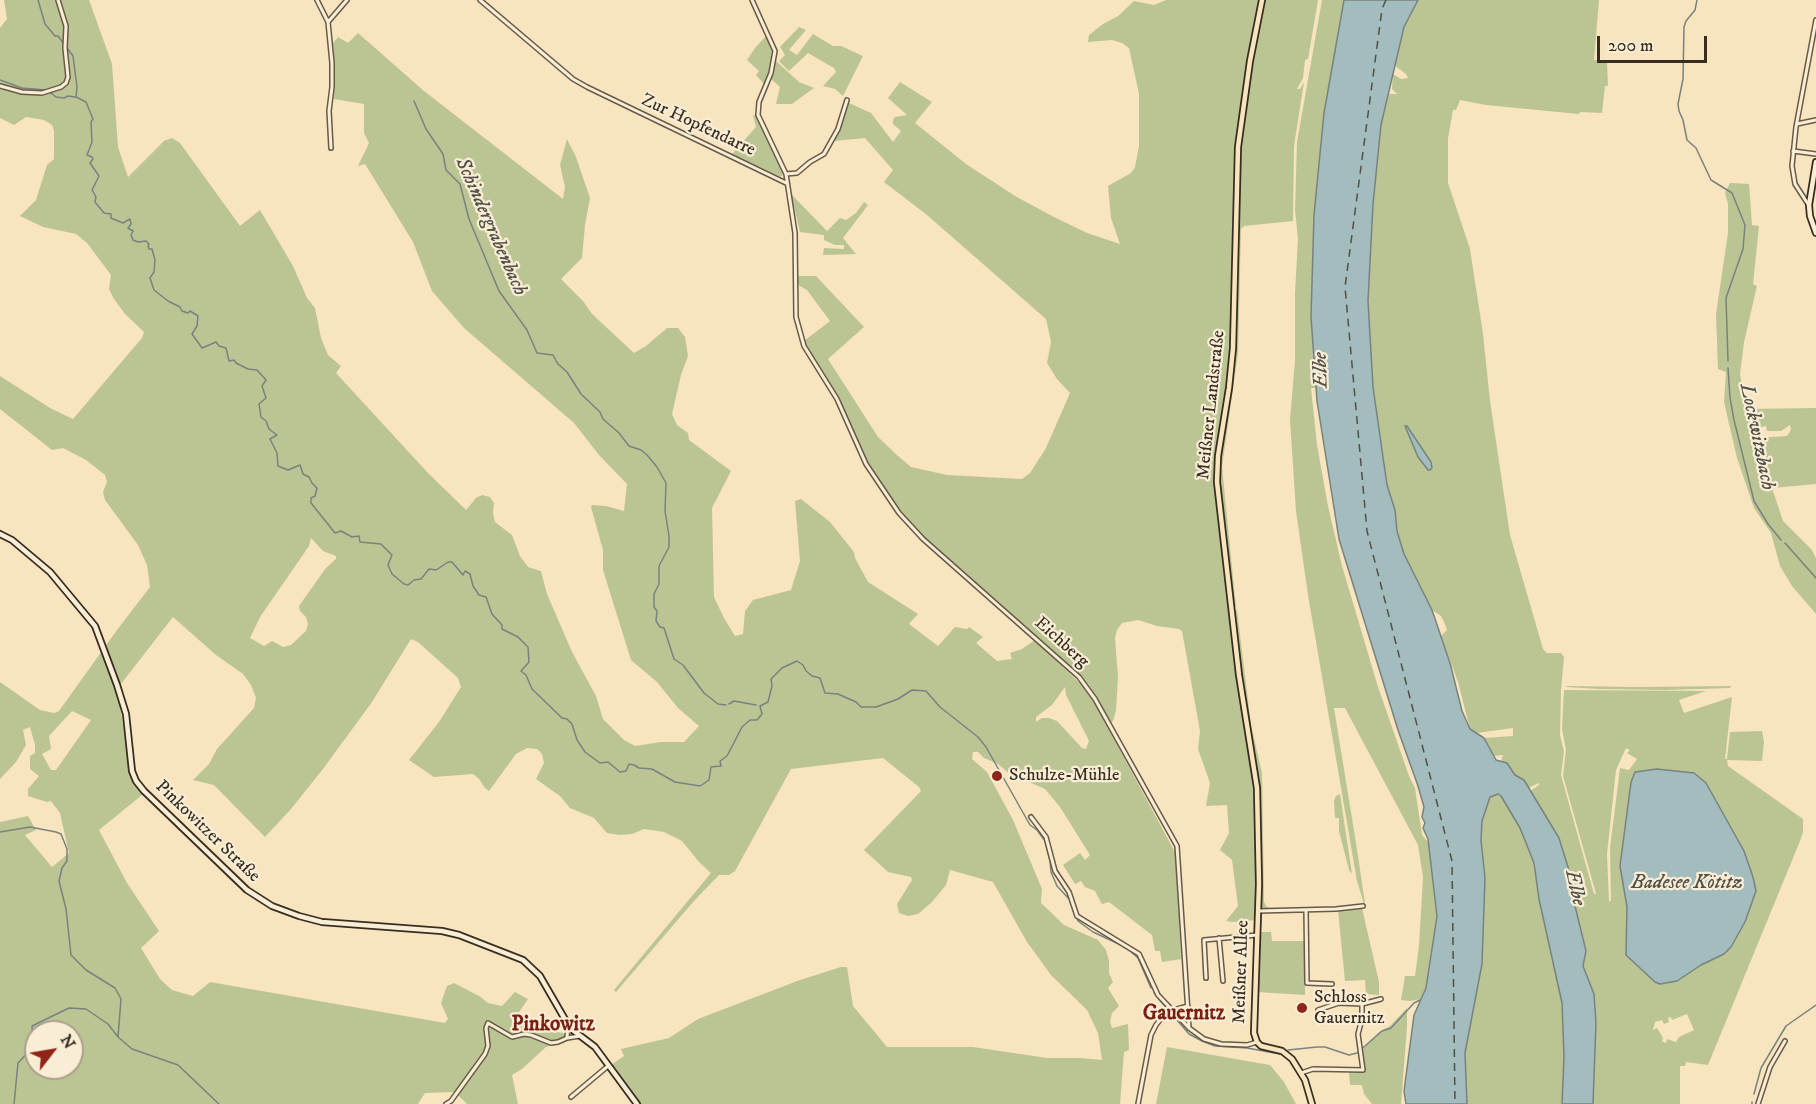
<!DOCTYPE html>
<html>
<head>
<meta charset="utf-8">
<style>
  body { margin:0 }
  #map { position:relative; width:1816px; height:1104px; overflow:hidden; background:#f8e4be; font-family:"IM FELL DW Pica",serif }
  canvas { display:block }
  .north { position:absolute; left:24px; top:1020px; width:60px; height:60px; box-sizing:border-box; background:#faedd5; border:2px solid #aca08d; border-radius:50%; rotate:59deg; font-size:16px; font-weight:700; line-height:24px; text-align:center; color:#372d21 }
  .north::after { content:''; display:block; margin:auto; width:21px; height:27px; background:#8f2418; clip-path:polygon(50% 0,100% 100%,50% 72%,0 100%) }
  .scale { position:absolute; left:1597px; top:36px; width:110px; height:27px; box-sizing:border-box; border:3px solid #372d21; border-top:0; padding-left:8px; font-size:18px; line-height:21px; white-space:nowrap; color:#372d21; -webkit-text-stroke:4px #faedd5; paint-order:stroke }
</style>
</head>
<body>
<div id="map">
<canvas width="1816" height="1104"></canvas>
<div class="north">N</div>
<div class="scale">200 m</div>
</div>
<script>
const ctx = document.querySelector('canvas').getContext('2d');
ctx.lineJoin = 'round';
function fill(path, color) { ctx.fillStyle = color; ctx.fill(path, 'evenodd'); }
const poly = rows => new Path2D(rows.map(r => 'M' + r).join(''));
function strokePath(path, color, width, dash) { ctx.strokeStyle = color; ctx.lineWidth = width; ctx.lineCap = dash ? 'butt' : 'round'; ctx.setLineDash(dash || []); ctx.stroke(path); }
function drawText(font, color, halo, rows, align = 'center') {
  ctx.font = font + ' "IM FELL DW Pica",serif'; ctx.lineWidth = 4.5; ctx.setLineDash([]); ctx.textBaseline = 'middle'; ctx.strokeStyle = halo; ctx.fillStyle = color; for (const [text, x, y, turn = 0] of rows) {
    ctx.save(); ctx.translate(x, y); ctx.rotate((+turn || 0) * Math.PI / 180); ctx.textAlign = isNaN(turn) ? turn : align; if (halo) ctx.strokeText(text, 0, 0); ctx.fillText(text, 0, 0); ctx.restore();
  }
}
const green = poly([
  [4,0,89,0,112,64,118,147,128,177,164,141,172,138,180,143,240,226,260,210,293,266,307,298,315,308,321,338,328,355,341,366,336,373,428,473,466,510,476,498,482,495,490,497,494,503,493,513,495,522,512,535,520,556,528,567,541,571,547,594,572,652,596,696,603,719,624,740,635,746,661,742,684,742,699,726,678,708,657,682,631,660,603,570,603,550,591,507,592,505,606,506,624,511,627,484,599,455,574,423,464,328,432,291,413,242,365,164,358,166,369,143,364,133,364,104,334,99,335,71,333,43,338,37,348,43,358,33,424,91,563,199,565,187,560,165,567,139,576,157,590,198,585,225,582,258,561,279,583,301,592,314,634,353,646,346,667,328,678,328,685,337,688,356,681,375,672,414,677,425,688,433,689,440,731,471,712,508,714,597,724,618,735,636,743,634,745,611,753,600,791,590,800,561,795,501,801,499,830,522,854,552,855,558,868,582,918,614,909,624,938,646,955,627,967,629,969,627,983,637,976,643,997,661,1012,659,1010,653,1022,649,1035,640,1088,691,1176,854,1181,959,1162,962,1160,951,1155,951,1152,935,1109,902,1102,904,1095,891,1085,887,1081,881,1075,884,1063,865,1080,853,1085,860,1090,855,1060,807,1045,789,1029,782,1023,776,1011,775,998,764,984,758,978,752,973,752,972,759,987,772,1013,820,1042,889,1041,903,1064,925,1098,940,1106,950,1109,961,1109,973,1113,982,1108,988,1119,1006,1112,1013,1110,1022,1112,1028,1128,1024,1129,1050,1124,1052,1120,1104,639,1104,611,1065,624,1056,621,1049,669,1038,698,1019,800,980,841,967,847,967,853,1006,887,1047,973,1047,1047,1058,1080,1058,1102,1060,1098,1033,1087,1010,1051,975,1027,942,993,882,950,870,946,885,932,902,918,914,908,916,899,913,897,904,912,880,911,877,888,872,864,850,921,791,919,787,883,758,791,769,735,871,729,875,719,875,693,902,616,992,614,990,711,873,699,862,682,841,664,832,644,829,632,834,619,835,607,833,594,818,570,808,560,796,536,779,544,763,542,754,537,749,527,748,516,754,489,791,485,788,479,779,473,774,434,777,409,760,439,722,461,687,458,678,418,642,411,639,372,702,323,769,291,809,265,837,214,785,193,780,209,764,217,749,254,708,256,698,251,685,243,674,216,655,173,617,117,689,132,778,142,795,99,830,127,883,159,931,141,948,160,979,172,990,193,996,210,982,445,1023,448,1019,441,1003,447,986,454,983,479,996,488,1003,502,1006,515,992,528,999,515,1018,518,1026,529,1026,539,1018,540,1026,545,1030,563,1033,569,1041,546,1047,522,1069,512,1075,518,1104,467,1104,455,1092,425,1093,418,1104,0,1104,0,822,28,816,36,830,25,835,52,867,69,853,60,813,51,801,47,802,28,796,28,789,39,776,30,769,30,756,35,753,35,745,30,727,23,730,26,745,16,762,0,779,0,682,40,710,54,713,59,711,117,630,150,587,147,565,138,545,105,500,103,492,107,482,105,475,86,460,63,448,52,450,0,409,0,376,50,408,73,419,142,338,144,332,125,314,114,299,109,289,111,275,87,243,76,234,43,227,20,216,36,200,47,165,54,159,54,131,52,125,44,120,26,117,14,125,0,118,0,28,7,19],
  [311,538,323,551,336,556,336,559,326,568,299,606,300,611,306,617,308,624,306,631,291,645,283,647,272,641,264,646,250,638,260,617,309,546],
  [1065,687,1066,695,1089,741,1086,749,1082,748,1057,721,1049,718,1042,718,1036,722,1036,717,1052,705],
  [72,711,91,720,56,770,51,770,42,754,51,749,49,736],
  [36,1032,72,1032,72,1068,36,1068],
  [1166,0,1260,0,1246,73,1235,159,1231,353,1216,453,1215,476,1240,699,1252,767,1256,830,1256,920,1233,922,1226,921,1238,906,1232,860,1220,850,1229,833,1227,805,1206,806,1210,783,1198,749,1200,731,1182,631,1179,629,1157,626,1138,620,1122,623,1117,630,1115,638,1118,677,1116,710,1113,721,1110,723,1089,685,919,533,877,481,856,441,837,394,804,341,830,321,807,290,798,285,797,279,799,276,816,276,864,327,828,359,878,437,898,456,911,467,947,475,1022,479,1030,473,1046,448,1070,393,1057,379,1047,363,1051,342,1046,319,927,215,884,182,893,170,865,138,834,141,849,103,871,113,893,142,901,131,893,124,893,120,895,117,907,115,888,98,900,82,932,102,915,123,966,164,1015,196,1052,216,1087,233,1120,244,1111,218,1108,186,1131,173,1135,167,1139,146,1139,94,1129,48,1122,43,1112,40,1088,42,1089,35,1103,24,1118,16,1134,1,1154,5],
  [1264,0,1318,0,1308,59,1305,60,1303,78,1297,89,1300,89,1304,82,1294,146,1293,221,1244,226,1241,229,1238,353,1222,467,1236,607,1233,606,1221,504,1219,470,1235,353,1239,157,1253,52],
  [1322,0,1344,0,1324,113,1314,215,1311,317,1316,388,1311,388,1317,445,1328,506,1342,566,1378,687,1409,776,1415,788,1422,835,1429,843,1437,916,1426,988,1421,999,1410,1001,1401,1000,1405,976,1415,976,1419,946,1423,877,1418,845,1345,708,1334,708,1356,843,1365,903,1364,904,1357,881,1308,595,1296,511,1290,420,1295,360,1295,293,1298,239,1295,210,1297,142],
  [1418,0,1599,0,1594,60,1607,61,1608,86,1605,86,1602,113,1580,112,1579,114,1486,105,1460,100,1456,110,1453,110,1448,138,1448,183,1470,249,1483,334,1490,401,1510,535,1543,649,1547,653,1561,653,1564,657,1561,690,1560,735,1564,752,1561,775,1594,894,1596,894,1563,776,1566,750,1562,729,1564,690,1706,691,1679,700,1684,713,1732,697,1725,759,1727,759,1730,732,1762,731,1764,742,1762,761,1727,760,1728,766,1803,819,1803,832,1800,841,1708,1065,1686,1062,1685,1066,1680,1066,1680,1104,1593,1104,1596,1023,1583,966,1586,951,1574,902,1568,867,1559,838,1530,791,1539,785,1539,783,1528,788,1523,779,1515,775,1507,763,1501,761,1503,755,1494,756,1484,738,1513,736,1513,728,1477,733,1470,729,1458,682,1441,636,1447,630,1444,622,1441,616,1432,610,1404,554,1397,531,1396,517,1387,485,1373,387,1368,301,1373,204,1381,125,1389,94,1397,94,1392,89,1393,74,1401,79,1408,78,1406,74,1395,66,1404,27],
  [1626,748,1630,750,1627,753,1637,759,1629,770,1620,768,1610,848,1611,900,1609,902,1607,854,1616,770],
  [1657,769,1693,773,1706,783,1743,851,1753,877,1756,891,1745,923,1731,947,1724,954,1701,965,1677,981,1660,984,1626,955,1627,907,1620,865,1631,782,1635,772],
  [1687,1014,1694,1030,1679,1037,1676,1042,1667,1039,1666,1043,1662,1041,1663,1038,1657,1028,1653,1030,1655,1022,1662,1020,1664,1024,1669,1022,1668,1018,1671,1017,1672,1020],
  [799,27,806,30,789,50,797,55,813,34,833,46,841,46,863,56,843,96,835,89,823,86,836,72,834,68,808,53,789,71,779,61,785,55,780,47],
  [766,36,771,45,773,63,764,84,756,75,759,71,747,60,755,48],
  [776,61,799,82,814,88,792,104,776,104,780,87,771,79],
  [753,115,758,116,784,171,782,176,779,176,732,154,756,127],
  [1730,183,1749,184,1752,225,1759,226,1753,284,1757,286,1744,342,1740,374,1746,409,1816,408,1816,484,1772,488,1783,521,1812,550,1816,558,1816,614,1792,586,1780,566,1771,533,1754,508,1737,458,1724,402,1726,372,1718,369,1716,314,1728,233,1728,204,1725,193],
  [1790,425,1791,430,1787,436,1755,438,1751,429,1766,426,1767,431,1781,431],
  [791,194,827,231,840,218,846,220,856,213,864,202,868,205,843,238,856,254,823,255,824,248,844,249,844,245,835,245,824,240,824,235,800,232],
  [1237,610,1251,725,1262,773,1264,902,1267,907,1271,908,1266,910,1261,907,1260,903,1259,806,1234,612],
  [1567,686,1637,687,1731,686,1730,688,1665,690,1600,689,1566,687],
  [1340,794,1344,821,1352,874,1349,870,1339,831,1339,818,1335,818,1334,801,1336,796],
  [1498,794,1501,796,1520,828,1534,863,1539,899,1562,1003,1564,1057,1562,1104,1467,1104,1465,1053,1482,964,1485,878,1481,840,1482,821,1490,797],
  [1362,908,1379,982,1379,995,1366,994,1365,980,1345,981,1338,910],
  [1260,932,1271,932,1272,941,1305,941,1305,995,1257,992],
  [1407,1008,1407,1027,1401,1104,1372,1104,1364,1094,1362,1085,1350,1085,1349,1072,1363,1072,1361,1051,1379,1032,1390,1026],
  [1167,1047,1270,1065,1284,1082,1296,1104,1156,1104]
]);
const water = poly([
  [1344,0,1418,0,1404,27,1381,125,1373,204,1368,301,1373,387,1387,485,1395,510,1397,531,1404,554,1432,610,1450,663,1462,711,1470,729,1484,738,1496,760,1507,763,1515,775,1524,780,1559,838,1568,867,1574,902,1586,951,1583,966,1594,994,1596,1023,1593,1104,1562,1104,1564,1057,1562,1003,1539,899,1534,863,1520,828,1501,796,1498,794,1490,797,1482,821,1481,840,1485,878,1482,964,1465,1053,1467,1104,1406,1104,1404,1091,1414,1015,1426,988,1437,916,1428,839,1423,828,1425,823,1422,817,1424,807,1418,786,1398,730,1339,539,1317,401,1311,317,1314,215,1324,113,1344,0],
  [1405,426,1407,426,1431,462,1432,468,1430,470,1428,470,1418,457,1405,426],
  [1657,769,1694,773,1706,783,1744,851,1753,877,1756,891,1745,922,1731,947,1724,954,1701,965,1677,981,1660,984,1655,982,1626,955,1627,907,1620,866,1631,782,1635,772,1657,769]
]);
const stream = poly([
  [38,0,45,24,55,36,58,36,73,56,77,87,76,97,86,102,93,119,91,122,92,142,87,155,92,157,93,159,90,163,99,176,92,190,96,197,95,202,104,213,111,214,111,218,123,223,130,219,131,224,128,228,133,231,131,235,133,240,138,242,146,241,149,244,148,246,149,249,152,249,155,260,154,272,150,278,154,290,168,301,180,307,182,311,188,313,190,311,198,316,197,326,192,334,202,348,216,342,219,346,226,348,229,361,234,360,236,363,248,369,257,370,266,380,262,386,266,398,259,404,261,417,266,421,269,429,277,435,270,439,277,453,278,466,288,470,300,465,303,474,309,477,312,483,317,488,315,496,311,498,311,503,335,533,341,531,352,537,359,536,360,542,381,544,392,555,388,565,392,574,404,584,408,585,414,580,421,579,429,569,436,570,448,562,452,562,463,575,465,571,470,574,473,586,479,595,486,597,492,614,502,625,502,629,518,637,528,647,529,662,521,671,526,675,532,689,562,718,567,719,572,724,577,740,585,752,600,763,608,762,620,772,626,771,629,764,634,765,639,768,652,769,675,782,700,786,709,780,711,767,721,766,720,761,727,756,742,727,750,720,757,720,762,714,760,706,768,702,772,686,771,679,782,668,797,661,803,665,806,671,812,676,820,678,825,693,838,694,856,702,861,707,876,707,898,699,912,690,926,691,940,707,978,737,986,747,1030,825,1037,830,1045,841,1050,861,1051,872,1057,886,1070,900,1073,908],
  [1697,0,1695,10,1686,21,1684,27,1683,79,1678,104,1679,111,1683,120,1687,140,1696,148,1711,180,1732,193,1745,225,1743,249,1726,298,1728,361],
  [0,80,22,88,46,90],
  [51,93,56,97,64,98,68,96,75,97],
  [414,101,426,129,443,154,446,170,460,184,469,219,499,291,527,330,537,353,553,355,558,364,567,372,581,394,600,412,603,419,619,433,629,446,641,450,647,455,657,467,666,483,665,511,669,536,669,547,659,566,659,584,654,594,654,607,657,611,656,621,660,627,664,628,674,659,683,665,704,693,718,704,726,705],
  [1728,368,1730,398,1734,420,1754,501,1768,524,1781,540],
  [1785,543,1816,578],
  [729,704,734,701,756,705],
  [0,832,30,827,56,832,61,834,67,849,67,861,62,868,59,881,66,909,71,955,86,970,115,988,121,999,118,1037,132,1049,178,1065,219,1104],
  [1076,916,1078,921,1093,932,1121,945],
  [1128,949,1138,958,1151,988],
  [1154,993,1156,995],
  [1158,998,1189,1034,1202,1041,1215,1046,1247,1048,1280,1054],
  [1288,1050,1317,1047,1325,1047,1349,1055,1357,1053,1382,1031,1391,1028,1414,1003,1420,1000],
  [1754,1094,1761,1068,1786,1026,1816,1005],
  [14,1104,18,1063,33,1047,32,1026,69,1008,86,1009,108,1024,118,1037],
  [1752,1104,1752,1102]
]);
const ferry = poly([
  [1386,0,1382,9,1345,287,1367,531,1452,861,1455,1104]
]);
const street = poly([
  [317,0,328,22],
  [480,0,573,79,587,87,786,183],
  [752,0,775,51,771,73,759,102,758,115,786,174,795,233,796,317,804,346,837,399,866,464,899,513,923,539,1079,677,1095,699,1177,846,1189,1028],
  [0,86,22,92,42,93,61,87,66,83,68,77,65,48,66,26,58,0],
  [1797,124,1816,120],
  [331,148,329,111,332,87,332,63,328,22,347,0],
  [1793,151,1816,154],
  [786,174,797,173,810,162,824,154,838,129,847,100],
  [1808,204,1795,184,1792,166,1796,127,1816,20],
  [1031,817,1046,837,1055,871,1069,892,1077,916,1139,954,1158,995,1189,1028,1204,1039,1221,1044,1247,1045,1257,1042],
  [1306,910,1307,983,1332,984],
  [1258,911,1336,909,1363,906],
  [1219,938,1223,981],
  [1206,978,1204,940,1257,935],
  [1318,1010,1339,1003,1362,1004],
  [567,1038,580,1036],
  [1301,1073,1313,1069,1363,1070,1358,1034,1362,1019,1362,1004,1381,999],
  [571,1097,608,1066],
  [446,1104,451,1101,485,1054,488,1046,486,1028,488,1023,512,1037,524,1034,531,1035,551,1043,558,1042,567,1038,568,1025],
  [1138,1104,1151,1035,1156,1025,1163,1016,1174,1010,1188,1006],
  [1758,1104,1770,1067,1785,1041]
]);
const secondary = poly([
  [1816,162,1809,205,1810,216,1816,233],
  [0,534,12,540,50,572,95,626,117,685,126,714,132,771,136,781,144,791,247,890,272,906,299,916,322,922,442,931,459,935,523,960,540,976,570,1028,595,1047,637,1104]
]);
const primary = poly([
  [1262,0,1250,61,1238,147,1233,348,1229,388,1218,456,1217,482,1239,675,1257,788,1259,884,1254,1033,1257,1042,1261,1046,1282,1051,1292,1059,1305,1080,1312,1104]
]);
const markers = [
  [997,776,6,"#8f2418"],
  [1302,1008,6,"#8f2418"]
];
const streetNames = [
  ["Zur Hopfendarre",698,126,25],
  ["Meißner Landstraße",1212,405,-84],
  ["Eichberg",1061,643,42],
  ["Pinkowitzer Straße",207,832,44],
  ["Meißner Allee",1242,972,-88]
];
const poiNames = [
  ["Schulze-Mühle",1009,776],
  ["Schloss",1314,998],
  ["Gauernitz",1314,1019]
];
const waterNames = [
  ["Schindergrabenbach",490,227,66],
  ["Elbe",1322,370,-92],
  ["Lockwitzbach",1756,437,78],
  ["Badesee Kötitz",1687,884],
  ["Elbe",1574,888,77]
];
const quarterNames = [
  ["Gauernitz",1184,1015],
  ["Pinkowitz",553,1026]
];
fill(green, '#bbc593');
fill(water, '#a3bcbd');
strokePath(water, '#78837f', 1.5);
strokePath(stream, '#78837f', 1.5);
strokePath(ferry, '#525148', 1.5, [8, 6]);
strokePath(street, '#675b48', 6);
strokePath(secondary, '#372d21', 8);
strokePath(primary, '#372d21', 8);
strokePath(street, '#faedd5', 3);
strokePath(secondary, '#faedd5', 4.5);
strokePath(primary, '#f8e4be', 4.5);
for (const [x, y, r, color] of markers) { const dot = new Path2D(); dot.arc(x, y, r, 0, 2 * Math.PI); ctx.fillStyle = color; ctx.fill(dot); strokePath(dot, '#faedd5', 2); }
drawText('18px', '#372d21', '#faedd5', streetNames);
drawText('18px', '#372d21', '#faedd5', poiNames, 'left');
drawText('italic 20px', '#525148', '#faedd5', waterNames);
drawText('bold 21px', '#7a1f14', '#faedd5', quarterNames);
</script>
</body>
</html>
